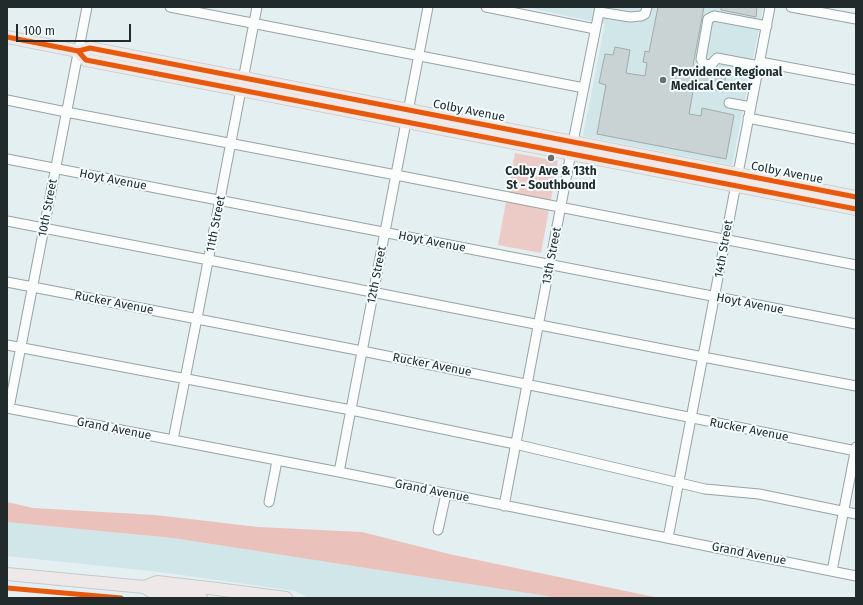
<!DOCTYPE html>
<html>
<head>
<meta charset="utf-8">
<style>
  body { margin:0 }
  #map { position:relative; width:863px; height:605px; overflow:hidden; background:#e3eff0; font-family:"Fira Sans",sans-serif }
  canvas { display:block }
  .frame { position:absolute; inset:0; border:8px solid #222b2c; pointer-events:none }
  .scale { position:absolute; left:16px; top:24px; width:115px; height:18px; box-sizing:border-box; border:2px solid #222b2c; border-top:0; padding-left:5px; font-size:12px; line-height:14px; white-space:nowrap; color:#222b2c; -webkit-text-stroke:3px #f5feff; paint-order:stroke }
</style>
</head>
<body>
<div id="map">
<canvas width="863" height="605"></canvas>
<div class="frame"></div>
<div class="scale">100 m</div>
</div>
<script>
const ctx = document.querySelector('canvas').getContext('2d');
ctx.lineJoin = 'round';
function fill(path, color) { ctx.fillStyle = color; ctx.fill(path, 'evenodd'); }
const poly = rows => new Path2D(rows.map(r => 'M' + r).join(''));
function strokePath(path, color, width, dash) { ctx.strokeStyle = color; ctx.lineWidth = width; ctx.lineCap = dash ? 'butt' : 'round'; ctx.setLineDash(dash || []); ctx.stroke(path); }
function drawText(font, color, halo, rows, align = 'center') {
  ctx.font = font + ' "Fira Sans",sans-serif'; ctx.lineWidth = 4; ctx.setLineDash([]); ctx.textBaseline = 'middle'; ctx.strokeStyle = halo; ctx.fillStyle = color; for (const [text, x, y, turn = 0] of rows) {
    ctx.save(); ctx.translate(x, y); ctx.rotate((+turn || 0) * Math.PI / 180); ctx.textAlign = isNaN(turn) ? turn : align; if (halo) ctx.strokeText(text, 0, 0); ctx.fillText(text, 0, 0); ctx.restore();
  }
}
const built = poly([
  [525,7,763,7,732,165,583,136,605,24],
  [7,522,173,538,559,598,308,598,296,591,160,572,7,556]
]);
const green = poly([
  [515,153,558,161,541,253,498,245]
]);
const forest = poly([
  [7,502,33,508,155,515,258,527,362,532,449,554,659,598,559,598,173,538,7,522]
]);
const building = poly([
  [658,7,704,7,693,65,698,66,698,68,726,74,723,92,694,86,689,114,701,116,702,108,734,115,726,159,597,134,606,85,599,83,605,54,613,55,615,47,630,50,626,73,645,76,647,63,643,62,645,51,649,52,658,7],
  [721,7,757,7,756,17,721,10,721,7]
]);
const minor = poly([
  [170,7,584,88],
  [486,7,595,29],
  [791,7,856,19],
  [599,12,630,17,641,16,645,14,647,7],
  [760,62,856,80],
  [759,66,717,58,711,65,704,64,701,59,708,19,714,16,767,26],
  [7,100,66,112,396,175,856,265],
  [729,103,751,107],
  [748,118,856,139],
  [7,159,856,324],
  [7,221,209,260,703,357,856,386],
  [7,282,362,351,856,451],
  [7,345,351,410,515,444,705,489,759,494,856,514],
  [7,408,339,472,856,576],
  [9,408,87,7],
  [173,440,199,308,257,7],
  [339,472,428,7],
  [269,502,277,461],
  [504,506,573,142,600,7],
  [438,530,446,494],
  [668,538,770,7],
  [832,571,856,447]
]);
const major = poly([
  [7,37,78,51,90,48,856,197],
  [78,51,86,60,856,209],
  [7,574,144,587,157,582,217,589,286,598],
  [144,587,156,594,201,598]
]);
const cycleway = poly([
  [7,37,78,51,90,48,856,197],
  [78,51,86,60,856,209],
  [7,588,121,598]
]);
const markers = [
  [663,80,4,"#667071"],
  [551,158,4,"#667071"]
];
const poiNames = [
  ["Providence Regional",671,73],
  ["Medical Center",671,87],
  ["Colby Ave & 13th",551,172,"center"],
  ["St - Southbound",551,186,"center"]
];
const streetNames = [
  ["Colby Avenue",469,111,11],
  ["Colby Avenue",787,173,11],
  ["Hoyt Avenue",113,180,11],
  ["10th Street",48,208,-79],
  ["11th Street",216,224,-79],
  ["Hoyt Avenue",432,242,11],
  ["14th Street",724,249,-80],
  ["13th Street",552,256,-79],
  ["12th Street",377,275,-79],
  ["Rucker Avenue",114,303,11],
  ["Hoyt Avenue",750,304,11],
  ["Rucker Avenue",432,365,11],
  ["Grand Avenue",114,429,11],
  ["Rucker Avenue",749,430,11],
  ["Grand Avenue",432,491,11],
  ["Grand Avenue",749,554,11]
];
fill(built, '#d0e6e8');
fill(green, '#eccbc7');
fill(forest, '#ebc1bc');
fill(building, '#c9d3d3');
strokePath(building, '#a2abac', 1);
strokePath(minor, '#99a3a3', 11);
strokePath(major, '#c4cbcb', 14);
strokePath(minor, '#fbfdfd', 9);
strokePath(major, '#eee9e8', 12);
strokePath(cycleway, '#e8590c', 5);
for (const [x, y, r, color] of markers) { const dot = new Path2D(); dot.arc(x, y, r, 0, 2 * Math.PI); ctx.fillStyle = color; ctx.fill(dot); strokePath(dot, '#f5feff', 1.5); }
drawText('bold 12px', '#222b2c', '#f5feff', poiNames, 'left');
drawText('12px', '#222b2c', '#f5feff', streetNames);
</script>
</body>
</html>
